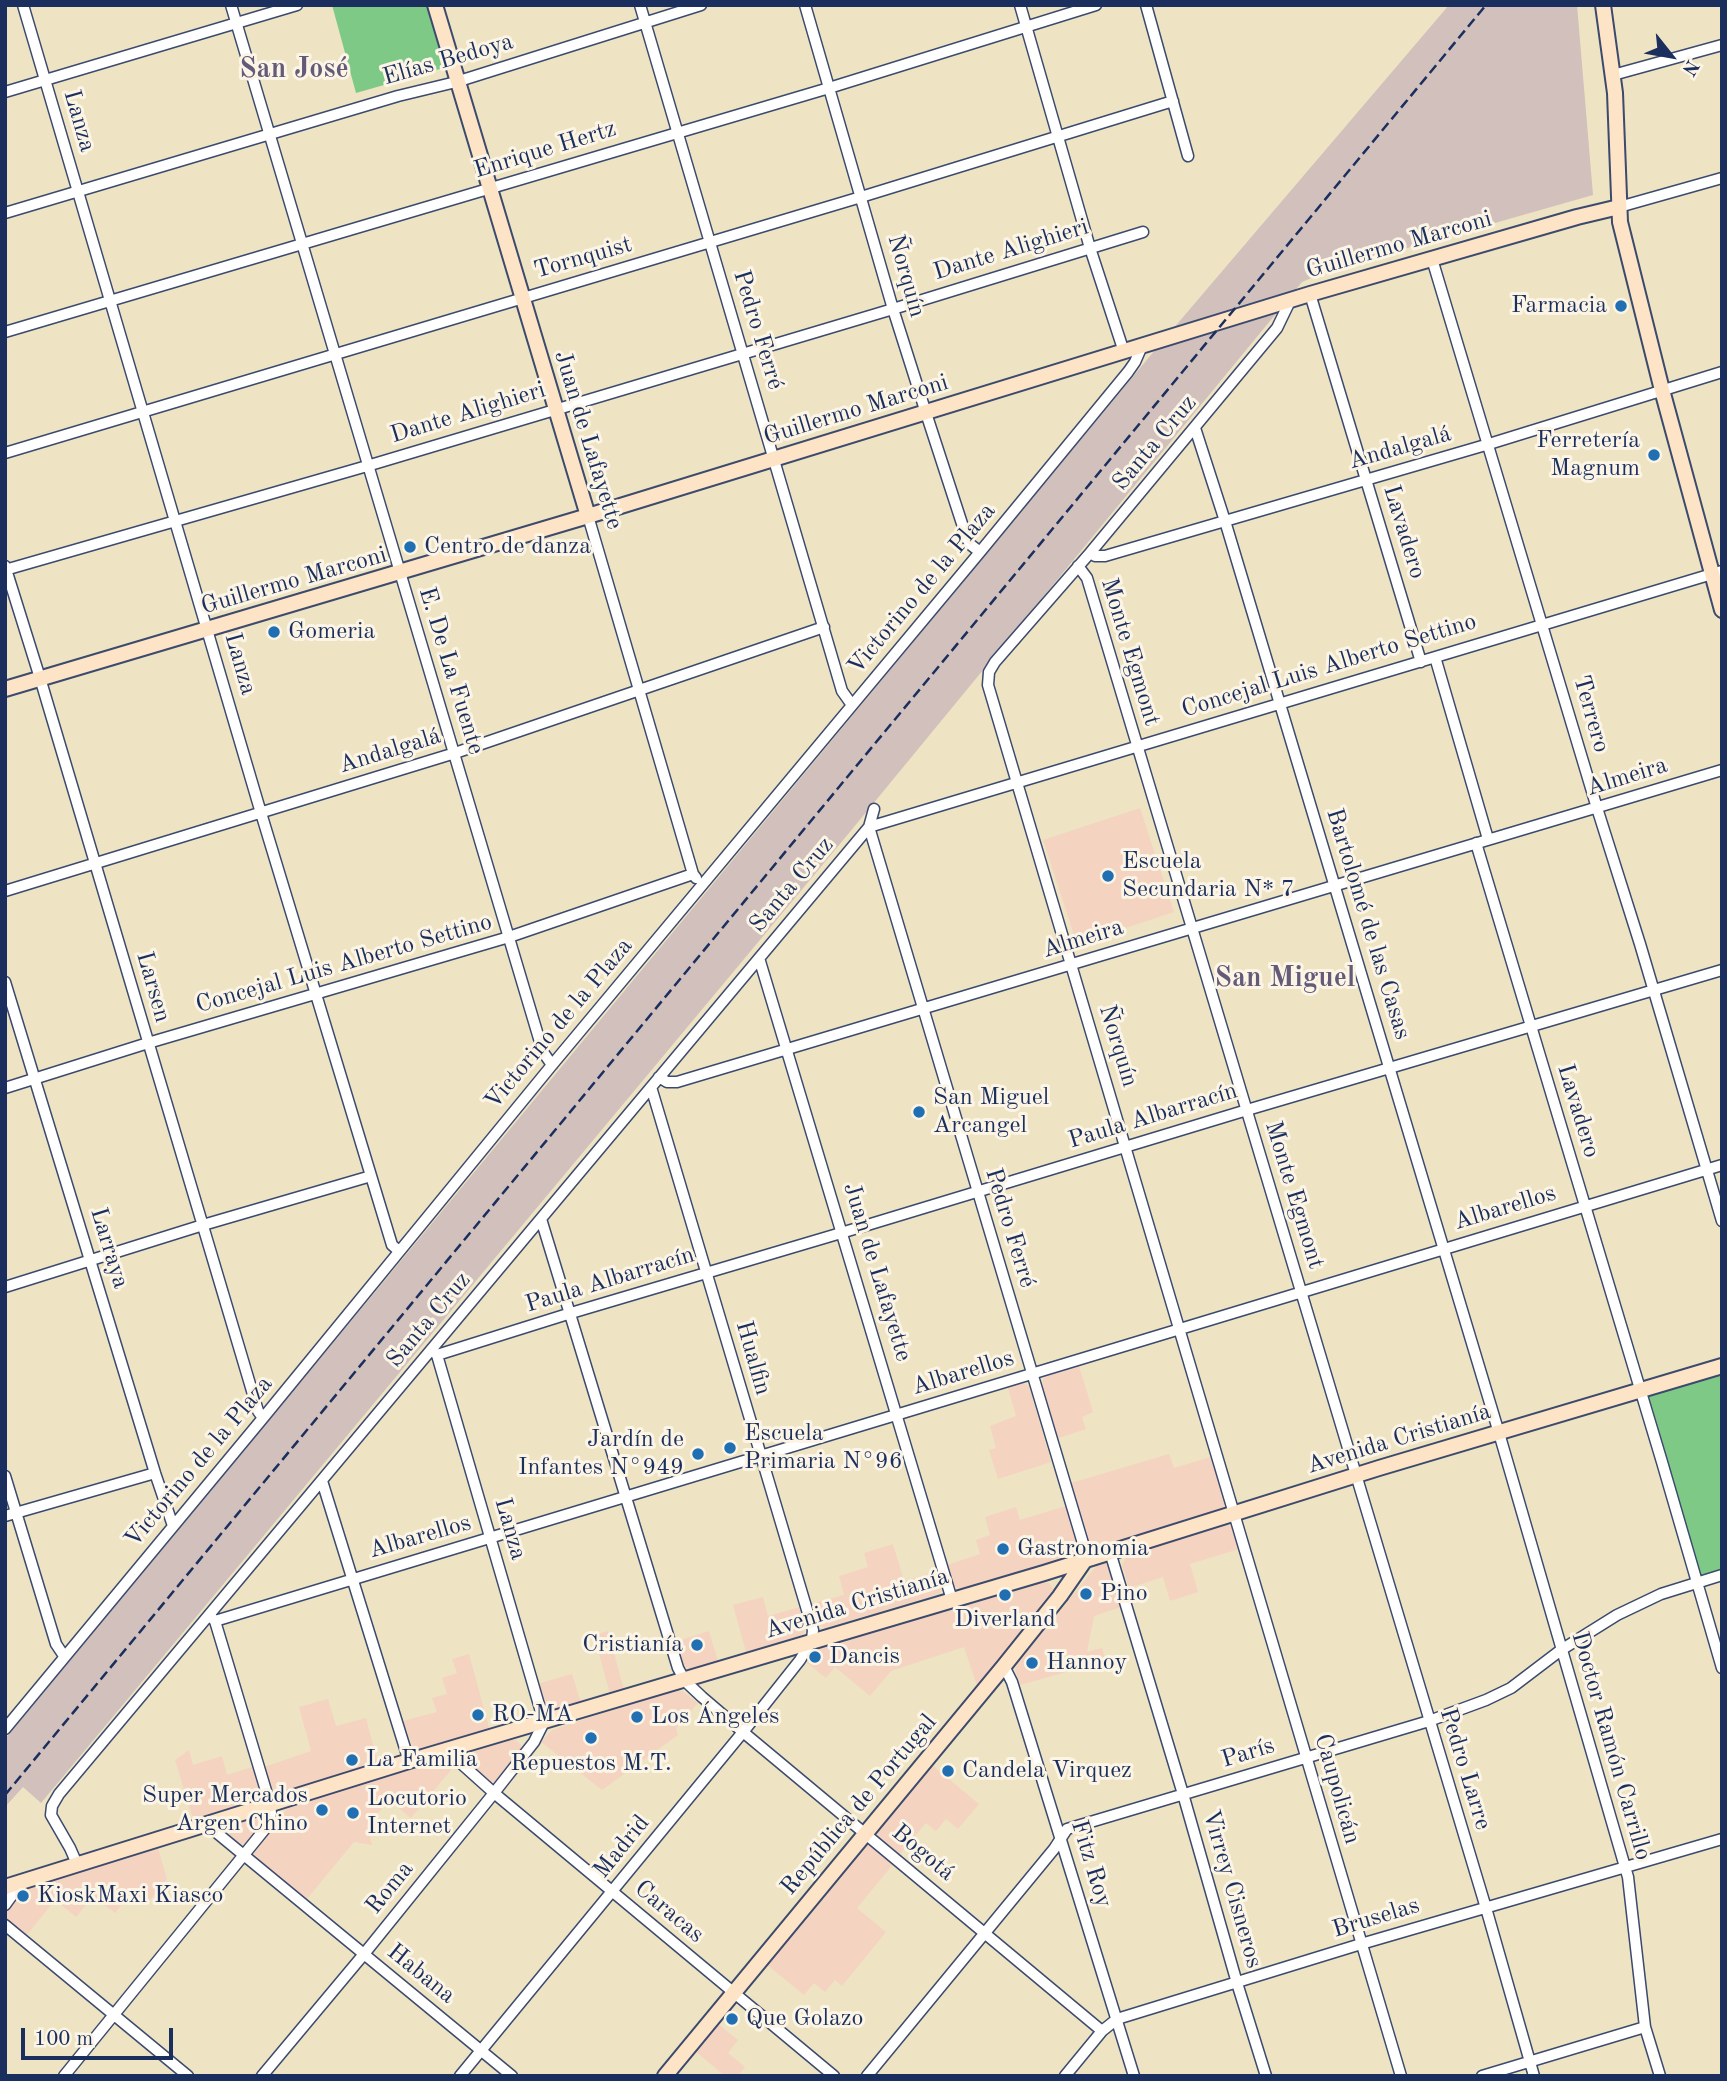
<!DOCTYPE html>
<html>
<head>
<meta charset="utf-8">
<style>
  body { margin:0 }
  #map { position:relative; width:1727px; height:2081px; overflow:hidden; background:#eee3c2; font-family:"Old Standard TT",serif }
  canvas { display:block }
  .frame { position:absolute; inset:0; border:7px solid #1b2f5e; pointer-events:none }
  .north { position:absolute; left:1636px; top:21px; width:70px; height:70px; -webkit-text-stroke:5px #fcf5e5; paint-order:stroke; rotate:121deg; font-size:19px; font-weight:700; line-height:28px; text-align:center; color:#1b2f5e }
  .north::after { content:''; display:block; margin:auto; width:24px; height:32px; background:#1b2f5e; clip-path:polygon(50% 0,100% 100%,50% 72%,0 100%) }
  .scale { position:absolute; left:21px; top:2028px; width:152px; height:32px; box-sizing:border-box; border:4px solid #1b2f5e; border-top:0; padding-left:9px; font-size:21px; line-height:24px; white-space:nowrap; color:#1b2f5e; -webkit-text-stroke:5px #fcf5e5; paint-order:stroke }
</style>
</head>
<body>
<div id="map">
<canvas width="1727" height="2081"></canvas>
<div class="frame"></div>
<div class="north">N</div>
<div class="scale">100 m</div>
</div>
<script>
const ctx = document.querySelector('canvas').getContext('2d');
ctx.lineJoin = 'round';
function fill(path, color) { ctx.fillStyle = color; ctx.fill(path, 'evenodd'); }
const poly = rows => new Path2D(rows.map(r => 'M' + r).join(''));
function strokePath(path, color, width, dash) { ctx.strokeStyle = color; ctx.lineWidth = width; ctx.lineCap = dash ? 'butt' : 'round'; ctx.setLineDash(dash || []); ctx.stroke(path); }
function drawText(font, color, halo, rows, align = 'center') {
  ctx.font = font + ' "Old Standard TT",serif'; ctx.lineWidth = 6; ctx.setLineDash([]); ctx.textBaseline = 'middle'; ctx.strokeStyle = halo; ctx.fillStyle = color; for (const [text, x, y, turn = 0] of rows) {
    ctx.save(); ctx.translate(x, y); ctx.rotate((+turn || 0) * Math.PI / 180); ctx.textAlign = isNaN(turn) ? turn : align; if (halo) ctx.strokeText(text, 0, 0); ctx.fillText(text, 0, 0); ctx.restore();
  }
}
const built = poly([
  [1140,808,1174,912,1077,944,1043,840],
  [1079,1366,1093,1412,1082,1417,1086,1429,1056,1439,1042,1387,1043,1380,1045,1377],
  [1023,1383,1029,1386,1051,1462,998,1479,989,1450,996,1448,990,1426,1016,1416,1008,1388],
  [1169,1454,1174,1468,1214,1456,1226,1499,1223,1508,1220,1511,1097,1548,1091,1546,1088,1543,1071,1483],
  [1066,1506,1078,1546,1074,1554,962,1589,955,1587,953,1584,947,1565,980,1554,976,1540,990,1535,985,1517,1016,1507,1020,1520],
  [1224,1525,1228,1525,1232,1528,1239,1549,1190,1564,1198,1592,1170,1601,1163,1577,1129,1588,1122,1565,1128,1554],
  [893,1544,904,1581,938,1571,943,1587,939,1594,825,1628,817,1624,811,1604,844,1595,839,1576,868,1567,864,1553],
  [1104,1562,1111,1567,1124,1606,1094,1616,1087,1652,1102,1648,1106,1661,1020,1685,1015,1669,1017,1664,1098,1564],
  [1043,1582,1049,1583,1053,1589,1049,1599,977,1686,964,1647,891,1671,870,1696,835,1667,826,1678,806,1662,816,1651,826,1644],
  [763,1597,768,1616,800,1607,805,1626,804,1633,797,1638,746,1652,733,1605],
  [608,1631,624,1690,610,1694,594,1635],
  [709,1631,718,1661,691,1669,684,1667,675,1642],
  [469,1654,490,1731,418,1751,414,1750,403,1721,437,1712,432,1698,447,1694,442,1678,457,1673,452,1659],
  [572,1674,581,1703,555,1711,551,1710,542,1701,537,1684],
  [674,1690,682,1691,698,1703,676,1728,678,1735,602,1790,541,1742,552,1730],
  [328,1699,336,1726,366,1718,378,1764,280,1793,276,1793,270,1787,264,1767,311,1751,299,1707],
  [512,1740,516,1740,521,1745,521,1753,495,1783,489,1782,462,1758,462,1755,468,1751],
  [189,1750,193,1765,222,1756,227,1775,252,1767,260,1792,259,1800,193,1819,175,1760],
  [447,1758,456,1764,411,1818,389,1800,367,1826,372,1845,354,1842,306,1900,253,1855,286,1810,296,1802],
  [932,1765,979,1804,958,1829,946,1819,936,1831,926,1823,899,1855,878,1837,877,1830],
  [257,1816,262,1820,262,1827,247,1844,239,1844,230,1837,229,1830,231,1826],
  [870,1845,894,1863,857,1908,886,1932,842,1986,835,1980,825,1992,814,1983,804,1995,766,1964,861,1847],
  [158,1848,167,1879,146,1905,131,1893,115,1913,93,1896,76,1917,55,1900,26,1936,9,1922,6,1916,7,1912,28,1886],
  [717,2023,738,2040,728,2053,745,2067,738,2076,725,2076,695,2051]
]);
const industrial = poly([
  [1449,5,1577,5,1593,195,1330,270,1302,282,849,833,41,1803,23,1787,5,1807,5,1739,1155,350]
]);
const green = poly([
  [332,5,430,5,447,67,356,93],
  [1722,1372,1722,1571,1700,1578,1643,1395]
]);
const street = poly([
  [23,5,261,813,392,1245,399,1251],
  [231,5,543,1052,552,1065],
  [640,5,842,691,852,705],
  [805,5,893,309,926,413,967,539,971,545,980,552],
  [1020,5,1090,248,1124,352],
  [1146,5,1188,156],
  [1613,75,1722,45],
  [5,92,297,5],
  [1619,207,1722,178],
  [5,213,398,96,456,82,701,5],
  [1432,259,1597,808,1640,944,1722,1221],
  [1310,294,1421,662],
  [1291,299,1277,328,1090,553,995,662,989,672,988,685,1401,2076],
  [5,332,829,88,1096,5],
  [1195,428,1225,521,1499,1433,1625,1867,1628,1877,1645,2027,1660,2076],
  [5,453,861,197,1173,101],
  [588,516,693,874,696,878],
  [1090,553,1095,556,1105,556,1489,444,1722,372],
  [5,566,40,678,258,1411,263,1418],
  [1078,566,1087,578,1486,1908,1534,2076],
  [5,570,367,466,893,309,1143,232],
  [1435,657,1488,839],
  [869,827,1722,571],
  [869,827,1085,1550,1085,1560],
  [1476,843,1662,1462,1722,1668],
  [5,891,455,753,824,627],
  [759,958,952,1600],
  [5,982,155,1473,173,1526],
  [659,1077,667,1082,677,1082,1722,770],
  [5,1088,148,1043,509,937,693,874],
  [541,1219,678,1668,685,1681,702,1697,743,1732,1102,2031],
  [5,1287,203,1225,371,1176],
  [437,1355,571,1313,841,1233,1247,1110,1722,970],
  [5,1476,56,1644,64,1656],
  [322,1481,409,1761],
  [5,1516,155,1473],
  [1110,1552,1183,1794,1237,1983,1266,2076],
  [215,1621,1722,1165],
  [1004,1666,1012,1682,1134,2076],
  [5,1729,263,1418,552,1065,980,552,1128,372,1135,362,1142,346],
  [449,1750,455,1758,494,1793,834,2076],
  [206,1824,512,2076],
  [77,1864,70,1848,51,1815,52,1806,59,1794,869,827,874,809],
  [5,1905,21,1883],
  [5,1925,188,2076],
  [64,2076,269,1824,271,1813,270,1804,215,1621,212,1618],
  [262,2076,364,1954,494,1793,534,1742,544,1722,437,1355,434,1352],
  [460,2076,743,1732,800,1660,812,1640,813,1630,651,1087],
  [867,2076,1054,1849,1067,1829,1429,1721,1486,1700,1511,1688,1561,1650,1617,1615,1661,1594,1722,1575],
  [1065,2076,1102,2031,1117,2019,1361,1944,1722,1839],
  [1482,2076,1645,2027]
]);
const secondary = poly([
  [435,5,588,516],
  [1603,5,1615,93,1620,222,1662,390,1722,610],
  [5,689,588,516,1310,294,1577,217,1619,207],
  [5,1887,409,1761,1044,1573,1379,1468,1722,1366],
  [665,2076,1004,1666,1060,1596,1085,1560]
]);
const rail = poly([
  [5,1795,1486,5]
]);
const markers = [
  [1621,306,7,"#1f6fb2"],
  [1654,455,7,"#1f6fb2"],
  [410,547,7,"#1f6fb2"],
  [274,632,7,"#1f6fb2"],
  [1108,876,7,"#1f6fb2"],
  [919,1112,7,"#1f6fb2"],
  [730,1448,7,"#1f6fb2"],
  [698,1454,7,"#1f6fb2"],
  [1003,1549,7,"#1f6fb2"],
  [1086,1594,7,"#1f6fb2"],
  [1005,1595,7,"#1f6fb2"],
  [697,1645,7,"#1f6fb2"],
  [815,1657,7,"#1f6fb2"],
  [1032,1663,7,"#1f6fb2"],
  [478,1715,7,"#1f6fb2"],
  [637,1717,7,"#1f6fb2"],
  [591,1738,7,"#1f6fb2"],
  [352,1760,7,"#1f6fb2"],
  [948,1771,7,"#1f6fb2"],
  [322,1810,7,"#1f6fb2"],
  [353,1813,7,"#1f6fb2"],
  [23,1896,7,"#1f6fb2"],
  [732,2019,7,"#1f6fb2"]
];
const streetNames = [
  ["Elías Bedoya",448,60,-16],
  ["Lanza",79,121,74],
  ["Enrique Hertz",545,150,-17],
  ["Guillermo Marconi",1399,245,-16],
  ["Dante Alighieri",1011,250,-17],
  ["Tornquist",583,258,-16],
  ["Ñorquín",906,276,74],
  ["Pedro Ferré",758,330,73],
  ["Guillermo Marconi",856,410,-17],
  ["Dante Alighieri",468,413,-17],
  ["Juan de Lafayette",588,440,73],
  ["Santa Cruz",1155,443,-50],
  ["Andalgalá",1400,448,-16],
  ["Lavadero",1404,532,73],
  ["Guillermo Marconi",294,581,-16],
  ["Victorino de la Plaza",922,589,-50],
  ["Monte Egmont",1130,652,73],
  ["Lanza",240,664,74],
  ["Concejal Luis Alberto Settino",1329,666,-17],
  ["E. De La Fuente",451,671,73],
  ["Terrero",1591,714,74],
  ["Andalgalá",390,751,-17],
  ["Almeira",1627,777,-17],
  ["Santa Cruz",792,885,-50],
  ["Bartolomé de las Casas",1368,924,73],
  ["Almeira",1083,939,-17],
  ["Concejal Luis Alberto Settino",344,964,-16],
  ["Larsen",153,987,74],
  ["Victorino de la Plaza",559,1024,-50],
  ["Ñorquín",1118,1046,73],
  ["Lavadero",1578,1111,73],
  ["Paula Albarracín",1153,1116,-17],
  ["Monte Egmont",1294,1195,73],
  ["Albarellos",1505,1208,-17],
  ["Pedro Ferré",1010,1228,73],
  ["Larraya",109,1248,73],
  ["Juan de Lafayette",877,1272,73],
  ["Paula Albarracín",610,1280,-17],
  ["Santa Cruz",429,1320,-50],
  ["Hualfin",753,1358,74],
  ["Albarellos",963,1373,-17],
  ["Avenida Cristianía",1399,1439,-17],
  ["Victorino de la Plaza",199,1462,-50],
  ["Lanza",510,1529,74],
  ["Albarellos",420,1537,-16],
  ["Avenida Cristianía",857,1604,-17],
  ["Doctor Ramón Carrillo",1611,1746,74],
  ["París",1248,1753,-17],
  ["Pedro Larre",1465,1769,73],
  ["Caupolicán",1337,1789,74],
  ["República de Portugal",859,1805,-50],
  ["Madrid",622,1847,-51],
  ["Bogotá",923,1853,40],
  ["Fitz Roy",1091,1864,73],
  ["Roma",390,1888,-51],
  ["Virrey Cisneros",1232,1889,74],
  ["Caracas",669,1912,40],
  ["Bruselas",1376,1918,-17],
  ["Habana",421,1974,39]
];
const poiNames = [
  ["Farmacia",1607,306,"right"],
  ["Ferretería",1640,441,"right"],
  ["Magnum",1640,469,"right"],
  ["Centro de danza",424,547],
  ["Gomeria",288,632],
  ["Escuela",1122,862],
  ["Secundaria N* 7",1122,890],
  ["San Miguel",933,1098],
  ["Arcangel",933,1126],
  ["Escuela",744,1434],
  ["Primaria N°96",744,1462],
  ["Jardín de",684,1440,"right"],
  ["Infantes N°949",684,1468,"right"],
  ["Gastronomia",1017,1549],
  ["Pino",1100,1594],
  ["Diverland",1005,1620,"center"],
  ["Cristianía",683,1645,"right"],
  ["Dancis",829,1657],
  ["Hannoy",1046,1663],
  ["RO-MA",492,1715],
  ["Los Ángeles",651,1717],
  ["La Familia",366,1760],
  ["Repuestos M.T.",591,1764,"center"],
  ["Candela Virquez",962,1771],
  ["Super Mercados",308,1796,"right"],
  ["Argen Chino",308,1824,"right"],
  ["Locutorio",367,1799],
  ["Internet",367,1827],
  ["KioskMaxi Kiasco",37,1896],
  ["Que Golazo",746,2019]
];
const quarterNames = [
  ["San José",294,70],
  ["San Miguel",1285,979]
];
fill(built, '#f5d3c1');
fill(industrial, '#d1c0bc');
fill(green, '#7fc986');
strokePath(street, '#3b4a6d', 13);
strokePath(secondary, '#3b4a6d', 18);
strokePath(street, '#fff', 10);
strokePath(secondary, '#fee4c6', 14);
strokePath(rail, '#1b2f5e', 2.5, [10, 5]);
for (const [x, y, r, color] of markers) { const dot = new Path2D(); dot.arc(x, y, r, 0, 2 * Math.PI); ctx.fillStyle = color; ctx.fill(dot); strokePath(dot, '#fcf5e5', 2.5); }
drawText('24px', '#1b2f5e', '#fcf5e5', streetNames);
drawText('24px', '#1b2f5e', '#fcf5e5', poiNames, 'left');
drawText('bold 28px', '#645b79', '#fcf5e5', quarterNames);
</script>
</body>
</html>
